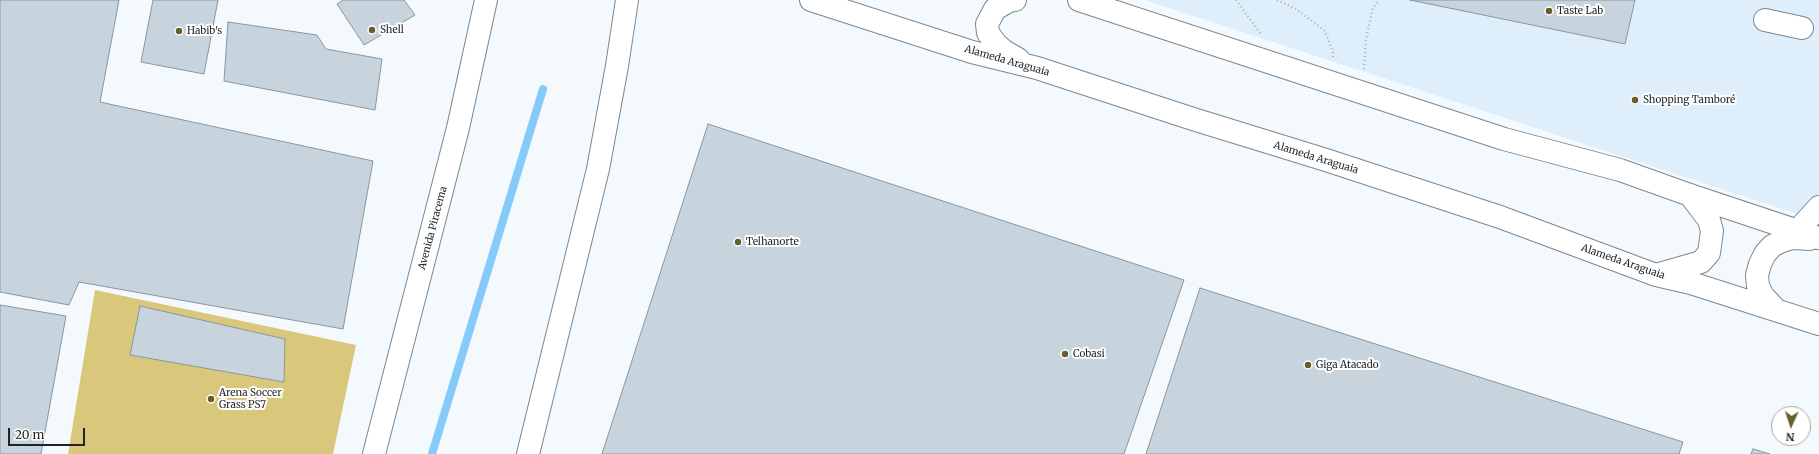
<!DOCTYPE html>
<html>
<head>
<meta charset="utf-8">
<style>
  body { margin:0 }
  #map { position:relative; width:1819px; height:454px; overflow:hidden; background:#f4f9fd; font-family:Merriweather,serif }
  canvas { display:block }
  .north { position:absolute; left:1771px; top:406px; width:40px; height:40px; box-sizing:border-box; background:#fff; border:1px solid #a5a7a9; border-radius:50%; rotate:183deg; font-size:11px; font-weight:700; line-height:16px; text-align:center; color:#1f2428 }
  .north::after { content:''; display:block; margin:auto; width:14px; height:18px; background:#695e2b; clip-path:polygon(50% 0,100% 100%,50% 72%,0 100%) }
  .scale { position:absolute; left:8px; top:428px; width:77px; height:18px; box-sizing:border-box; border:2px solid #1f2428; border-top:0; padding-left:5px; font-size:12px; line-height:14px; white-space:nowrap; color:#1f2428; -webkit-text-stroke:3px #fff; paint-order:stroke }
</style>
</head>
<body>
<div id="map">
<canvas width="1819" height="454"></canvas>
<div class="north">N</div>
<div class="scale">20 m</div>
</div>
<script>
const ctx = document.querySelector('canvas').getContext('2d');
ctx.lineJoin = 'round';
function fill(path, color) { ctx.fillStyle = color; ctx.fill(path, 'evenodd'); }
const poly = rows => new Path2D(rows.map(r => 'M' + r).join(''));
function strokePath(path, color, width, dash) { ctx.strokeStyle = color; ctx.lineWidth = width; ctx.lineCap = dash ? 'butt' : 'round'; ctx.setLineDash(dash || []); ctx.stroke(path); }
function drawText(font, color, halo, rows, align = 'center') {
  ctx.font = font + ' Merriweather,serif'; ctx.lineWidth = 4; ctx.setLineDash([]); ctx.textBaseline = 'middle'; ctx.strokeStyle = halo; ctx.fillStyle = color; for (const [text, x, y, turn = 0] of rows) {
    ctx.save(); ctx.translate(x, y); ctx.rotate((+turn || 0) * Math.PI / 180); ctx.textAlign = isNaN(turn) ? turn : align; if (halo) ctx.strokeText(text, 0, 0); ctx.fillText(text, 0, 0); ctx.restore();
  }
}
const built = poly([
  [1145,0,1819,0,1819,221,1636,161]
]);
const green = poly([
  [95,290,356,345,333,454,68,454]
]);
const stream = poly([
  [432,454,543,89]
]);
const building = poly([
  [0,0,119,0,100,102,373,161,343,329,79,282,69,305,0,292,0,0],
  [153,0,218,0,204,74,141,62,153,0],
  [343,0,404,0,415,15,364,45,337,4,343,0],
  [1410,0,1635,0,1625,44,1410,0],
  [228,22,317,35,326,49,382,59,375,110,224,81,228,22],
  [708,124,1184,280,1124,454,602,454,708,124],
  [1200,288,1683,442,1679,454,1146,454,1200,288],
  [0,305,66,316,41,454,0,454,0,305],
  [140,306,285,339,284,382,130,355,140,306],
  [1753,449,1770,454,1751,454,1753,449]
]);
const path = poly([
  [1236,0,1261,34],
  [1277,0,1296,9,1325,31,1333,52,1333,58],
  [1364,69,1366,39,1373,8,1379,0]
]);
const minor = poly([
  [1765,20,1802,28],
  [1797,231,1819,207]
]);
const major = poly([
  [811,0,972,52,1037,68,1193,119,1326,160,1500,217,1656,275,1691,283,1819,324],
  [1015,0,1009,1,995,9,987,24,988,33,996,44,1004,51,1018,59],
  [1079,0,1504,139,1620,170,1690,195,1819,238],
  [1659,274,1701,262,1709,253,1712,231,1709,220,1690,195],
  [1776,310,1763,296,1758,286,1757,275,1760,264,1765,254,1772,246,1782,241,1793,238,1810,239],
  [374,454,458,128,486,0],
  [528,454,598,169,617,66,627,0]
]);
const markers = [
  [1549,11,4,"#695e2b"],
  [372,30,4,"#695e2b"],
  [179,31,4,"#695e2b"],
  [1635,100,4,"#695e2b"],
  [738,242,4,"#695e2b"],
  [1065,354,4,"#695e2b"],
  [1308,365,4,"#695e2b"],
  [211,399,4,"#695e2b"]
];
const poiNames = [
  ["Taste Lab",1557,11],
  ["Shell",380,30],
  ["Habib's",187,31],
  ["Shopping Tamboré",1643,100],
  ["Telhanorte",746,242],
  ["Cobasi",1073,354],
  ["Giga Atacado",1316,365],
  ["Arena Soccer",219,393],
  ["Grass PS7",219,405]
];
const streetNames = [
  ["Alameda Araguaia",1007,61,16],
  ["Alameda Araguaia",1316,158,17],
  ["Avenida Piracema",433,228,-75],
  ["Alameda Araguaia",1623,262,19]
];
fill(built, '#deeffb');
fill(green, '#d9c87c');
strokePath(stream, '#85caf9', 8);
fill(building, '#c7d4de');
strokePath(building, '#89969f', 1);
strokePath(minor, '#7a8790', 24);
strokePath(major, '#7a8790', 24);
strokePath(path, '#aeb3b7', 2.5, [1, 3]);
strokePath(minor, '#fff', 22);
strokePath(major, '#fff', 22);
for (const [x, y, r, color] of markers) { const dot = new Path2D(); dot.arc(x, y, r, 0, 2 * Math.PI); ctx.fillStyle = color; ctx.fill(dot); strokePath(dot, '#fff', 1.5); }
drawText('10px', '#1f2428', '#fff', poiNames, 'left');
drawText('10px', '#1f2428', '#fff', streetNames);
</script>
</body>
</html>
